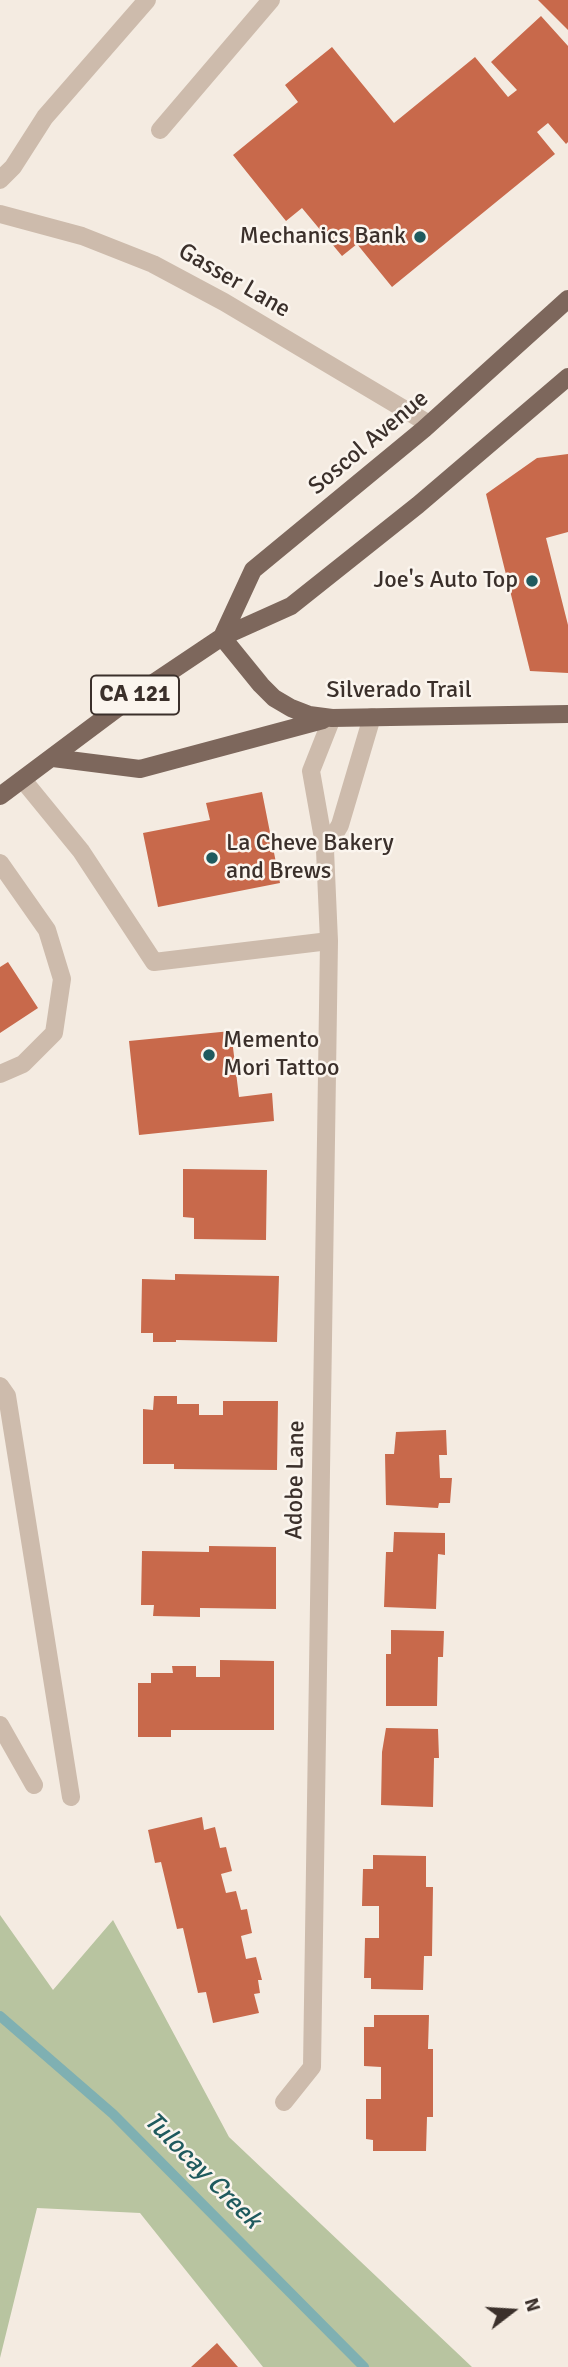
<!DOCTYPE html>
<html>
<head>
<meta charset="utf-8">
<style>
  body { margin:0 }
  #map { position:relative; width:568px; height:2367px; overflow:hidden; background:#f4ebe1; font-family:Signika,sans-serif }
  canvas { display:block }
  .north { position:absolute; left:477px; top:2276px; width:70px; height:70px; -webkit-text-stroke:5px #fbf5ee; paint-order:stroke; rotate:73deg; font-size:19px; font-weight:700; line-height:28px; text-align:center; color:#3b302b }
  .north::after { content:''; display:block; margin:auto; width:24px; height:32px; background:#3b302b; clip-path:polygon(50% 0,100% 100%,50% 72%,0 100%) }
</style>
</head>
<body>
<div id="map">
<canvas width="568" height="2367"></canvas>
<div class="north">N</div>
</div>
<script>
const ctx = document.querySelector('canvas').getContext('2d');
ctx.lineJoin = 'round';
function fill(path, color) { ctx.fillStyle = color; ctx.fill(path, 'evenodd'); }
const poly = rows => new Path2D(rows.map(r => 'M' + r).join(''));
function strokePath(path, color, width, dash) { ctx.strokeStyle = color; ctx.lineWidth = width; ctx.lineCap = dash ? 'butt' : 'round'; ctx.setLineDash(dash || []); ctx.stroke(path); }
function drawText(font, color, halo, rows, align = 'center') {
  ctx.font = font + ' Signika,sans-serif'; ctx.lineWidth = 5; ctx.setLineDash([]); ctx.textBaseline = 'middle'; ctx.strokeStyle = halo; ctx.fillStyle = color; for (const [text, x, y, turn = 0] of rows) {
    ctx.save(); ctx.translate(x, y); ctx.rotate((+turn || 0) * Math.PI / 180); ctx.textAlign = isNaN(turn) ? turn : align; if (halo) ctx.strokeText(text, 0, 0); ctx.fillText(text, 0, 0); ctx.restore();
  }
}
const green = poly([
  [0,1915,53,1990,113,1920,229,2137,472,2367,263,2367,140,2213,37,2208,0,2358]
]);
const stream = poly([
  [0,2016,113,2114,364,2367]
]);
const building = poly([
  [538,0,568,0,568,30],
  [541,16,568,46,568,142,566,144,548,123,537,132,555,154,392,287,357,244,342,256,302,208,286,221,233,155,298,102,285,85,332,47,394,123,475,57,508,97,517,90,491,62],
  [568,454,568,532,546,538,568,625,568,673,530,671,486,494,537,458],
  [262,792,280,883,158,907,143,833,210,820,206,803],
  [8,962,38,1008,0,1033,0,967],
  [231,1031,239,1097,272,1093,274,1121,139,1135,129,1041],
  [183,1169,267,1170,266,1240,194,1239,194,1218,183,1217],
  [175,1274,279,1276,277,1342,176,1340,176,1342,153,1342,153,1333,141,1333,142,1279,175,1280],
  [154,1396,177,1396,177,1404,199,1404,199,1415,223,1415,223,1401,278,1401,277,1470,174,1469,174,1464,143,1464,143,1409,153,1410],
  [446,1430,447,1455,439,1455,440,1478,452,1478,450,1503,439,1503,438,1508,386,1505,385,1454,394,1454,396,1432],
  [394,1532,445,1533,445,1555,438,1554,436,1609,384,1607,386,1552,393,1552],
  [209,1546,276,1547,276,1609,200,1608,200,1617,153,1616,154,1605,141,1605,142,1551,209,1552],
  [391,1630,444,1631,443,1657,438,1657,437,1706,386,1706,386,1654,391,1654],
  [220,1660,274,1661,274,1730,171,1730,171,1737,138,1737,138,1683,151,1683,151,1673,173,1673,172,1666,196,1666,196,1677,220,1677],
  [386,1728,438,1729,439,1758,434,1758,433,1807,381,1805,382,1752],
  [202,1817,204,1830,215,1827,220,1848,226,1847,232,1871,221,1874,226,1893,236,1891,241,1910,247,1909,252,1933,241,1936,246,1959,256,1957,262,1980,258,1980,260,1993,254,1994,259,2013,213,2023,206,1992,198,1993,183,1928,177,1929,161,1862,155,1863,148,1830],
  [373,1855,426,1856,426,1887,433,1887,432,1956,424,1956,423,1990,371,1989,371,1978,364,1978,365,1938,379,1938,379,1906,362,1906,363,1869,373,1869],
  [374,2015,429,2015,428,2049,433,2049,433,2117,427,2117,426,2151,373,2151,373,2140,366,2139,366,2099,381,2099,381,2067,364,2066,364,2027,374,2027],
  [217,2343,238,2367,191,2367]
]);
const minor = poly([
  [160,130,271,0],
  [0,180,13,167,45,117,147,0],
  [0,214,82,236,153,264,224,302,429,424],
  [23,780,81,851,154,962,329,941],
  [325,850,340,825,372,717],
  [0,863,47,930,62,979,54,1033,23,1064,0,1074],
  [0,1386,7,1396,71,1797],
  [0,1725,34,1785],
  [284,2102,312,2067,329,941,325,850,311,771,332,718]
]);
const major = poly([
  [222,637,253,570,424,429,568,299],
  [222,637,261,685,274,698,291,708,309,715,332,718,568,714],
  [53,758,140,769,323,720],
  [0,796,131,698,222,637,291,606,418,505,568,377]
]);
const markers = [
  [420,237,7,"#1f5a5e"],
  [532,581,7,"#1f5a5e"],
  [212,858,7,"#1f5a5e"],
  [209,1055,7,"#1f5a5e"]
];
const shields = [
  [135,695,88]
];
const shieldNames = [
  ["CA 121",135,695]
];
const poiNames = [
  ["Mechanics Bank",406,237],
  ["Joe's Auto Top",518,581],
  ["La Cheve Bakery",226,844,"left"],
  ["and Brews",226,872,"left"],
  ["Memento",223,1041,"left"],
  ["Mori Tattoo",223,1069,"left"]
];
const streetNames = [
  ["Gasser Lane",234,281,30],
  ["Soscol Avenue",369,443,-40],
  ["Silverado Trail",399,691],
  ["Adobe Lane",296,1480,-89]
];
const waterNames = [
  ["Tulocay Creek",202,2171,45]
];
fill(green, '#b8c4a0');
strokePath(stream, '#7fb0b2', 10);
fill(building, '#c8694b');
strokePath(minor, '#cdbbac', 18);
strokePath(major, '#7d675c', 18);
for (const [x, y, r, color] of markers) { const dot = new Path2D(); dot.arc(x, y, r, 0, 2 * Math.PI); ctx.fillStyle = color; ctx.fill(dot); strokePath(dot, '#fbf5ee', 2.5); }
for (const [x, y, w] of shields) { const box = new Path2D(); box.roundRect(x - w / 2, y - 19.5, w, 39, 5); ctx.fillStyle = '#fbf5ee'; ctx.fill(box); strokePath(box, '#3b302b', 2); }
drawText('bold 23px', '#3b302b', null, shieldNames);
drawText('24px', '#3b302b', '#fbf5ee', poiNames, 'right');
drawText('24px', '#3b302b', '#fbf5ee', streetNames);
drawText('italic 26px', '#1f5a5e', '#fbf5ee', waterNames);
</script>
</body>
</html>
